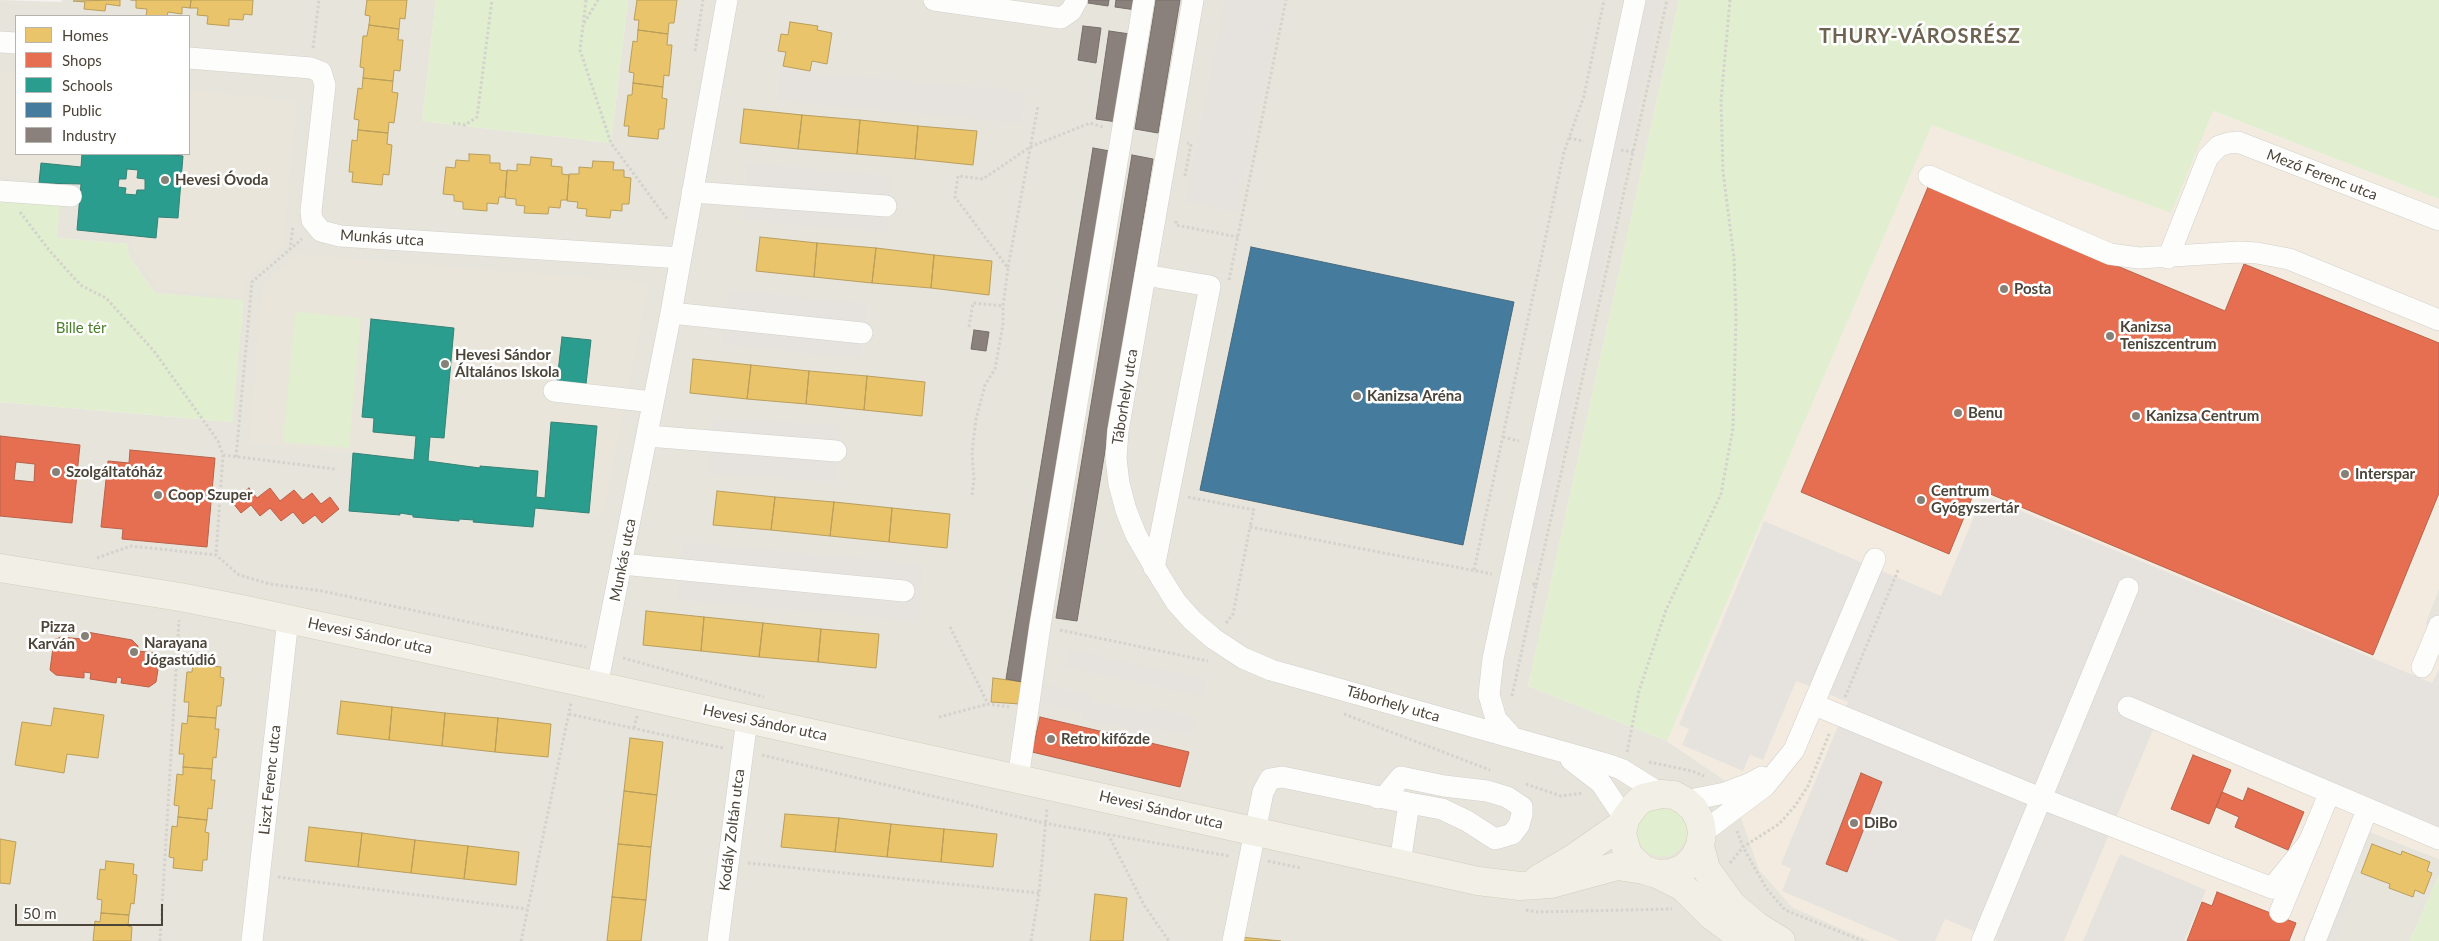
<!DOCTYPE html>
<html>
<head>
<meta charset="utf-8">
<style>
  body { margin:0 }
  #map { position:relative; width:2439px; height:941px; overflow:hidden; background:#f4f2ee; font-family:Lato,sans-serif }
  canvas { display:block }
  .legend { position:absolute; left:15px; top:15px; width:175px; height:140px; box-sizing:border-box; background:#fff; border:1px solid #b7b4b0; margin:0; padding:6px 9px; list-style:none; font-size:15px; color:#4b4439 }
  .legend li { display:flex; align-items:center; gap:10px; height:25px }
  .legend b { width:25px; border:1px solid #b7b4b0 }
  .scale { position:absolute; left:15px; top:904px; width:148px; height:22px; box-sizing:border-box; border:2px solid #4b4439; border-top:0; padding-left:6px; font-size:15px; line-height:18px; white-space:nowrap; color:#4b4439; -webkit-text-stroke:4px #fff; paint-order:stroke }
</style>
</head>
<body>
<div id="map">
<canvas width="2439" height="941"></canvas>
<ul class="legend">
<li><b style="height:14px;background:#e9c46a"></b>Homes</li>
<li><b style="height:14px;background:#e76f51"></b>Shops</li>
<li><b style="height:14px;background:#2a9d8f"></b>Schools</li>
<li><b style="height:14px;background:#457b9d"></b>Public</li>
<li><b style="height:14px;background:#8a817c"></b>Industry</li>
</ul>
<div class="scale">50 m</div>
</div>
<script>
const ctx = document.querySelector('canvas').getContext('2d');
ctx.lineJoin = 'round';
function fill(path, color) { ctx.fillStyle = color; ctx.fill(path, 'evenodd'); }
const poly = rows => new Path2D(rows.map(r => 'M' + r).join(''));
function strokePath(path, color, width, dash) { ctx.strokeStyle = color; ctx.lineWidth = width; ctx.lineCap = dash ? 'butt' : 'round'; ctx.setLineDash(dash || []); ctx.stroke(path); }
function drawText(font, color, halo, rows, align = 'center') {
  ctx.font = font + ' Lato,sans-serif'; ctx.lineWidth = 5; ctx.setLineDash([]); ctx.textBaseline = 'middle'; ctx.strokeStyle = halo; ctx.fillStyle = color; for (const [text, x, y, turn = 0] of rows) {
    ctx.save(); ctx.translate(x, y); ctx.rotate((+turn || 0) * Math.PI / 180); ctx.textAlign = isNaN(turn) ? turn : align; if (halo) ctx.strokeText(text, 0, 0); ctx.fillText(text, 0, 0); ctx.restore();
  }
}
const residential = poly([
  [0,0,61,2,62,0,436,0,422,121,611,143,628,0,1679,0,1528,686,1667,741,1729,783,1792,907,1871,941,0,941,0,402,232,422,243,301,155,293,127,253,128,244,57,238,0,191],
  [16,16,189,16,189,154,16,154],
  [2439,589,2439,629,2425,624],
  [2350,824,2439,859,2439,875,2410,941,2302,941]
]);
const commercial = poly([
  [2212,111,2439,199,2439,589,2425,624,2439,629,2439,859,2350,824,2302,941,1871,941,1792,907,1759,870,1729,783,1667,741,1932,125,2171,213]
]);
const industrial = poly([
  [1069,650,1206,679,1203,696,1066,667],
  [1045,685,1092,695,1091,701,1150,713,1151,708,1196,717,1192,735,1151,727,1149,733,1082,719,1083,712,1042,703]
]);
const education = poly([
  [0,71,16,73,16,154,189,154,189,90,297,101,283,247,246,279,244,296,157,289,132,252,133,236,77,230,81,184,0,176],
  [298,254,649,283,603,516,535,509,533,527,473,522,473,520,460,519,459,521,413,517,413,515,400,513,400,515,349,511,353,453,249,443,263,284]
]);
const green = poly([
  [436,0,628,0,611,143,422,121],
  [1679,0,2439,0,2439,199,2213,111,2171,213,1932,125,1667,741,1528,686],
  [0,191,61,196,57,238,128,244,127,253,155,293,243,300,233,422,0,402],
  [295,312,361,318,349,448,283,442],
  '1637 832a25 25 0 1 1 50 0a25 25 0 1 1-50 0Z',
  [2439,875,2439,941,2410,941]
]);
const parking = poly([
  [1225,0,1282,0,1238,212,1185,202],
  [1619,0,1662,0,1537,566,1520,562,1642,5],
  [780,70,1025,91,1021,123,777,101],
  [747,163,892,176,887,233,742,220],
  [728,289,867,304,861,359,722,344],
  [712,417,840,426,836,482,708,474],
  [1983,495,2432,683,2439,669,2439,827,2161,711,2064,941,1998,941,1945,919,1935,941,1900,941,1782,891,1791,869,1781,864,1848,702,1796,681,1763,760,1750,755,1743,771,1682,745,1689,729,1679,725,1764,521,1941,596],
  [683,542,923,564,918,621,677,600],
  [2120,854,2206,890,2184,941,2083,941],
  [2338,893,2352,898,2335,941,2320,941]
]);
const homes = poly([
  [120,0,120,6,106,4,105,11,84,9,85,2,73,1,120,0],
  [131,0,191,0,190,8,182,7,182,14,168,12,167,16,146,16,147,9,136,8,136,0,131,0],
  [191,0,253,0,252,15,244,14,243,20,229,19,229,26,207,24,208,16,197,15,198,8,190,8,191,0],
  [367,0,407,0,405,19,400,18,399,29,369,25,370,16,365,15,367,0],
  [637,0,677,0,674,23,669,23,668,34,638,30,639,20,634,20,637,0],
  [790,22,818,26,817,30,832,33,827,64,812,61,810,71,783,66,786,52,778,51,781,34,788,35,790,22],
  [369,25,399,29,398,40,403,40,400,71,394,70,393,81,363,78,364,68,360,67,363,36,367,36,369,25],
  [638,30,668,34,667,45,672,45,669,76,664,75,663,87,633,83,634,73,629,72,633,41,637,42,638,30],
  [363,78,393,81,392,92,398,93,394,123,389,122,388,133,358,130,359,120,354,119,358,88,362,89,363,78],
  [633,83,663,87,662,98,667,99,664,129,659,129,658,139,628,136,629,126,624,126,628,95,632,95,633,83],
  [744,109,802,115,798,149,740,143,744,109],
  [802,115,860,120,857,154,798,149,802,115],
  [860,120,918,126,915,159,857,154,860,120],
  [918,126,977,131,973,165,915,159,918,126],
  [358,130,388,133,387,144,392,145,389,175,383,174,382,185,352,182,353,172,349,172,352,140,357,141,358,130],
  [469,154,490,155,490,163,500,163,500,170,507,171,505,197,499,197,498,204,487,203,487,211,463,209,463,202,454,201,454,195,443,194,446,167,455,168,456,160,469,161,469,154],
  [531,157,552,159,551,166,562,167,562,174,569,175,567,200,561,200,560,208,549,207,548,214,524,213,525,206,516,205,516,199,505,198,507,170,517,171,517,164,530,165,531,157],
  [593,161,614,162,613,170,624,170,624,177,631,178,629,204,622,204,622,211,611,210,610,218,586,216,587,209,577,208,578,202,567,201,569,174,579,174,579,167,592,168,593,161],
  [760,237,817,243,814,277,756,271,760,237],
  [817,243,876,248,872,283,814,277,817,243],
  [876,248,934,255,931,288,872,283,876,248],
  [934,255,992,261,989,295,931,288,934,255],
  [693,359,751,365,747,399,690,393,693,359],
  [751,365,809,371,806,404,747,399,751,365],
  [809,371,867,376,864,410,806,404,809,371],
  [867,376,925,382,922,416,864,410,867,376],
  [717,491,775,497,771,530,713,525,717,491],
  [775,497,834,502,830,536,771,530,775,497],
  [834,502,892,508,889,542,830,536,834,502],
  [892,508,950,514,947,548,889,542,892,508],
  [646,611,704,617,701,651,643,645,646,611],
  [704,617,763,623,759,657,701,651,704,617],
  [763,623,821,629,818,662,759,657,763,623],
  [821,629,879,634,876,668,818,662,821,629],
  [193,664,221,667,220,677,224,678,221,706,217,706,216,718,188,716,189,702,184,702,187,672,192,672,193,664],
  [993,678,1023,682,1020,704,991,702,993,678],
  [341,701,392,707,389,740,337,734,341,701],
  [392,707,445,713,442,746,389,740,392,707],
  [54,708,104,715,98,758,67,754,64,773,15,765,22,722,51,726,54,708],
  [445,713,498,718,495,752,442,746,445,713],
  [188,716,216,718,215,729,219,729,216,758,213,757,212,769,183,767,184,754,179,754,182,723,187,724,188,716],
  [498,718,551,724,548,757,495,752,498,718],
  [630,738,663,742,657,795,624,791,630,738],
  [183,767,212,769,211,780,215,780,212,809,208,808,207,820,178,817,179,806,174,805,177,774,183,775,183,767],
  [624,791,657,795,651,847,618,844,624,791],
  [785,814,839,818,835,852,781,847,785,814],
  [178,817,207,820,205,832,209,833,207,860,203,860,202,871,173,868,174,858,169,857,172,826,177,827,178,817],
  [839,818,891,824,887,857,835,852,839,818],
  [891,824,944,829,941,862,887,857,891,824],
  [309,827,362,833,358,867,305,861,309,827],
  [944,829,997,834,993,867,941,862,944,829],
  [362,833,415,840,411,873,358,867,362,833],
  [0,839,16,842,10,884,0,883,0,839],
  [415,840,468,846,464,879,411,873,415,840],
  [618,844,651,847,646,900,612,897,618,844],
  [2372,844,2401,855,2402,851,2430,862,2427,871,2432,873,2424,894,2415,890,2413,897,2389,888,2390,884,2361,873,2372,844],
  [468,846,519,852,516,885,464,879,468,846],
  [106,861,134,864,133,874,137,875,134,904,131,903,129,915,101,913,102,900,97,899,100,869,105,870,106,861],
  [1095,894,1127,898,1123,941,1090,941,1095,894],
  [612,897,646,900,641,941,607,941,612,897],
  [101,913,129,915,128,926,132,927,131,941,93,941,95,921,100,922,101,913],
  [1240,937,1281,941,1240,941,1240,937]
]);
const shops = poly([
  [1928,187,2225,311,2244,264,2439,343,2439,493,2373,655,1976,488,1949,554,1801,492,1928,187],
  [0,436,80,445,72,523,0,516,0,436],
  [16,462,35,464,34,482,14,480,16,462],
  [130,450,215,458,207,547,122,539,123,529,101,527,108,461,129,463,130,450],
  [249,488,257,498,270,488,280,501,294,490,303,500,312,493,321,504,330,497,339,509,322,523,315,515,303,524,293,512,281,521,270,508,260,516,251,505,241,513,232,502,249,488],
  [87,632,132,640,138,646,137,651,156,653,160,657,156,682,149,687,121,683,122,678,117,677,116,683,90,679,91,673,84,672,84,678,56,675,50,670,54,640,61,637,82,639,83,635,87,632],
  [1040,717,1189,752,1180,787,1032,752,1040,717],
  [2193,755,2231,770,2209,824,2171,809,2193,755],
  [1861,773,1882,782,1847,872,1826,864,1861,773],
  [2248,788,2304,812,2288,850,2235,827,2239,817,2216,807,2222,792,2243,801,2248,788],
  [2217,892,2296,923,2289,941,2187,941,2202,902,2212,906,2217,892]
]);
const schools = poly([
  [82,154,164,154,183,156,178,218,158,217,156,238,77,230,81,184,39,183,41,163,81,167,82,154],
  [127,169,138,170,137,178,145,179,145,190,137,190,136,195,125,194,126,188,118,187,119,179,126,179,127,169],
  [371,319,454,328,444,438,430,437,428,461,480,468,480,466,538,471,536,497,545,498,551,422,597,426,589,513,535,508,533,527,473,522,474,520,459,519,459,521,413,517,413,515,400,513,400,515,349,511,353,453,414,460,416,436,373,432,374,418,362,417,371,319],
  [562,337,591,340,586,384,557,381,562,337]
]);
const public = poly([
  [1251,247,1514,302,1463,545,1200,490,1251,247]
]);
const industry = poly([
  [1088,0,1109,0,1108,6,1088,3,1088,0],
  [1116,0,1137,0,1136,10,1115,7,1116,0],
  [1156,0,1180,0,1158,133,1135,129,1156,0],
  [1083,26,1101,28,1096,63,1078,60,1083,26],
  [1109,31,1130,34,1117,122,1096,119,1109,31],
  [1093,148,1110,151,1023,682,1006,679,1093,148],
  [1132,155,1153,159,1077,621,1056,618,1132,155],
  [974,330,989,332,986,351,971,349,974,330]
]);
const path = poly([
  [586,0,580,50,611,143,668,220],
  [584,23,598,0],
  [313,48,319,0],
  [695,51,703,0],
  [453,123,465,125,477,117,492,0],
  [1569,138,1584,141],
  [1621,150,1633,152],
  [1185,176,1191,144,1187,143],
  [20,212,49,250,75,279,82,286,106,298,154,351,218,441,223,455,216,555],
  [1176,221,1176,225,1238,237],
  [290,250,293,226],
  [1008,267,1038,106],
  [1229,280,1286,0],
  [969,327,973,303,1003,306,1008,268,955,197,958,176,983,179,1030,147,1090,123,1103,127],
  [1503,437,1519,441],
  [223,455,335,469],
  [236,457,252,282,302,239],
  [972,495,974,480,972,452,976,419,985,385,995,369,1003,324,1003,306],
  [1188,497,1254,510,1250,527],
  [97,558,131,546,216,555,239,575,270,584,322,591,586,647],
  [1474,570,1564,152,1584,96,1604,0],
  [1536,585,1667,0],
  [1226,623,1233,614,1250,527,1492,574],
  [950,627,988,704,1009,707],
  [1060,630,1208,661],
  [623,658,764,697],
  [1512,696,1536,585,1530,583],
  [1845,697,1899,568],
  [569,714,723,748],
  [1344,714,1490,770],
  [939,717,988,704],
  [634,728,637,716],
  [1627,752,1639,691,1666,610,1721,494,1733,428,1736,318,1734,258,1723,172,1721,101,1730,0],
  [762,755,1044,823,1229,856],
  [1649,762,1692,771,1704,776],
  [1526,784,1561,796,1583,793],
  [1737,831,1743,847,1766,888,1785,910,1863,941],
  [1108,834,1144,905,1169,941],
  [1268,861,1301,868],
  [748,863,1039,893],
  [1730,863,1743,847,1779,824,1795,806,1808,786,1830,732],
  [278,877,527,909],
  [1526,910,1537,912,1672,909],
  [160,941,179,620],
  [521,941,571,703],
  [1031,941,1039,893,1047,809]
]);
const minor = poly([
  [934,0,1061,18,1071,11,1077,0],
  [1193,0,1118,431,1116,458,1119,484,1126,510,1136,535,1161,578,1176,602,1192,620,1214,639,1243,658,1271,670,1610,765,1621,769,1661,794],
  [0,42,16,43],
  [189,58,311,68,321,72,325,85,311,211,312,220,321,231,340,236,681,258],
  [1929,176,2110,254,2139,258,2239,252,2257,253,2289,259,2439,320],
  [0,191,71,196],
  [692,192,886,206],
  [2168,258,2208,157,2219,146,2229,143,2238,142,2439,220],
  [1145,275,1210,286,1154,568],
  [671,313,862,333],
  [554,391,653,402],
  [648,436,836,451],
  [622,564,904,591],
  [2422,667,2439,626],
  [597,686,671,313,727,0],
  [1815,705,2040,798,2272,888,2310,841],
  [2128,707,2439,839],
  [1512,737,1496,719,1489,695,1493,659,1635,0],
  [1571,760,1601,783,1625,819],
  [1018,779,1040,626,1144,0],
  [1378,798,1387,794,1401,777,1444,786,1487,791,1507,797,1522,807,1522,814,1519,825,1512,834,1495,839,1467,821,1442,809,1409,803],
  [1685,801,1725,793,1751,783,1762,777],
  [1702,833,1765,786,1794,750,1875,559],
  [2280,912,2329,794],
  [252,941,288,619],
  [718,941,747,719],
  [1233,941,1263,792,1270,779,1282,777,1409,803,1400,863],
  [1982,941,2128,588],
  [2315,941,2367,810]
]);
const major = poly([
  [0,568,180,597,246,610,576,681,1478,881,1520,886,1551,884,1617,866,1644,870],
  [1700,846,1706,869,1732,905,1758,927,1781,941],
  [1657,874,1671,873,1684,868,1694,858,1700,846,1702,833,1700,821,1694,809,1685,801,1674,795,1661,794,1643,798,1636,804,1625,819,1622,834,1628,855,1644,870,1657,874,1683,887,1712,916,1746,941],
  [1538,879,1574,858,1624,823]
]);
const markers = [
  [165,180,5,"#868178"],
  [2004,289,5,"#868178"],
  [2110,336,5,"#868178"],
  [445,364,5,"#868178"],
  [1357,396,5,"#868178"],
  [1958,413,5,"#868178"],
  [2136,416,5,"#868178"],
  [56,472,5,"#868178"],
  [2345,474,5,"#868178"],
  [158,495,5,"#868178"],
  [1921,500,5,"#868178"],
  [85,636,5,"#868178"],
  [134,652,5,"#868178"],
  [1051,739,5,"#868178"],
  [1854,823,5,"#868178"]
];
const streetNames = [
  ["Mező Ferenc utca",2322,175,21],
  ["Munkás utca",382,238,4],
  ["Táborhely utca",1125,397,-81],
  ["Munkás utca",623,560,-79],
  ["Hevesi Sándor utca",370,636,12],
  ["Táborhely utca",1393,704,16],
  ["Hevesi Sándor utca",765,723,12],
  ["Liszt Ferenc utca",270,780,-84],
  ["Hevesi Sándor utca",1161,810,13],
  ["Kodály Zoltán utca",732,830,-83]
];
const poiNames = [
  ["Hevesi Óvoda",175,180],
  ["Posta",2014,289],
  ["Kanizsa",2120,327],
  ["Teniszcentrum",2120,344],
  ["Hevesi Sándor",455,355],
  ["Általános Iskola",455,372],
  ["Kanizsa Aréna",1367,396],
  ["Benu",1968,413],
  ["Kanizsa Centrum",2146,416],
  ["Szolgáltatóház",66,472],
  ["Interspar",2355,474],
  ["Centrum",1931,491],
  ["Gyógyszertár",1931,508],
  ["Coop Szuper",168,495],
  ["Pizza",75,627,"right"],
  ["Karván",75,644,"right"],
  ["Narayana",144,643],
  ["Jógastúdió",144,660],
  ["Retro kifőzde",1061,739],
  ["DiBo",1864,823]
];
const parkNames = [
  ["Bille tér",81,328]
];
const districtNames = [
  ["THURY-VÁROSRÉSZ",1920,37]
];
fill(residential, '#e7e4dc');
fill(commercial, '#f3ebdf');
fill(industrial, '#e6e2de');
fill(education, '#eae5da');
fill(green, '#e1eecf');
fill(parking, '#e6e3df');
fill(homes, '#e9c46a');
strokePath(homes, '#ba9e5b', 1);
fill(shops, '#e76f51');
strokePath(shops, '#b8624a', 1);
fill(schools, '#2a9d8f');
strokePath(schools, '#348275', 1);
fill(public, '#457b9d');
strokePath(public, '#476a7f', 1);
fill(industry, '#8a817c');
strokePath(industry, '#776f68', 1);
strokePath(minor, '#d2d0cb', 22);
strokePath(major, '#d6cebb', 29);
strokePath(path, '#d3d2cc', 3, [2.5, 2.5]);
strokePath(minor, '#fdfdfc', 21);
strokePath(major, '#f2efe6', 28);
for (const [x, y, r, color] of markers) { const dot = new Path2D(); dot.arc(x, y, r, 0, 2 * Math.PI); ctx.fillStyle = color; ctx.fill(dot); strokePath(dot, '#fff', 2); }
drawText('15px', '#4b4439', '#fff', streetNames);
drawText('bold 15px', '#4b4439', '#fff', poiNames, 'left');
drawText('15px', '#4a7f2a', '#fff', parkNames);
ctx.letterSpacing = '1px';
drawText('bold 20px', '#6e6250', '#fff', districtNames);
ctx.letterSpacing = '0px';
</script>
</body>
</html>
